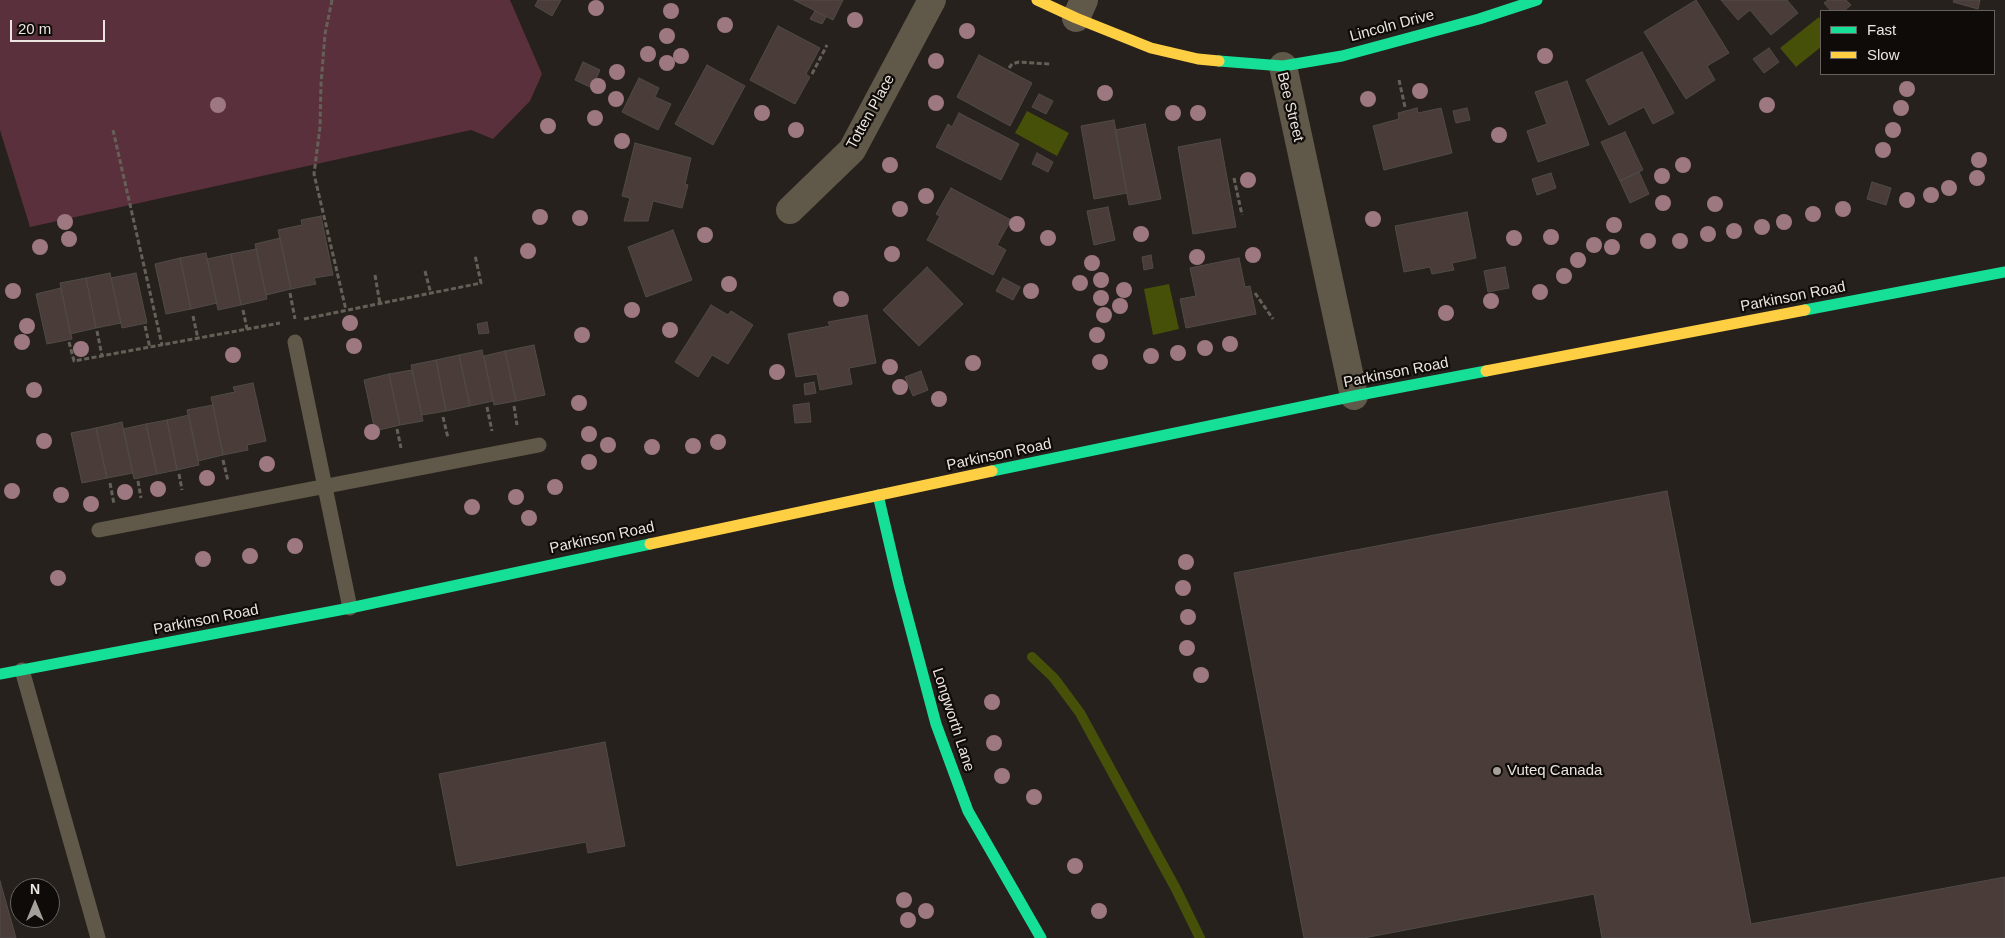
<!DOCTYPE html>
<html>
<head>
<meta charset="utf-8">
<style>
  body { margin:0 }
  #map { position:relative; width:2005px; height:938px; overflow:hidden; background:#26211c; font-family:Helvetica,sans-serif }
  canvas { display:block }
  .legend { position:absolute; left:1820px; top:10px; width:175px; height:65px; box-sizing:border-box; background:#0f0b08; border:1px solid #67625e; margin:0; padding:6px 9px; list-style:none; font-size:15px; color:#ebe4df }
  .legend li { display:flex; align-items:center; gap:10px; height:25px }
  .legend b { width:25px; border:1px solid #67625e }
  .north { position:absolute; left:10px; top:878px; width:50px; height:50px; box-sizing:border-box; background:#0f0b08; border:1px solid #67625e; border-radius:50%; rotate:0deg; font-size:14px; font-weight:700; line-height:20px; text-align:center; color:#ebe4df }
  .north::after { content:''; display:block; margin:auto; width:18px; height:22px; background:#a6a09b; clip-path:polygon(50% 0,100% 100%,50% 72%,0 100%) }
  .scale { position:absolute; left:10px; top:20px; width:95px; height:22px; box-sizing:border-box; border:2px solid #ebe4df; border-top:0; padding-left:6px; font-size:15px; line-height:18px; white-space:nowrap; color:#ebe4df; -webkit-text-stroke:4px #0f0b08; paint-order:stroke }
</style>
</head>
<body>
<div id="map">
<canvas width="2005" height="938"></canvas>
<ul class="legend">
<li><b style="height:6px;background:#16e098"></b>Fast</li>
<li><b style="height:6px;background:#ffcf43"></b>Slow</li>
</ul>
<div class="north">N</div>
<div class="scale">20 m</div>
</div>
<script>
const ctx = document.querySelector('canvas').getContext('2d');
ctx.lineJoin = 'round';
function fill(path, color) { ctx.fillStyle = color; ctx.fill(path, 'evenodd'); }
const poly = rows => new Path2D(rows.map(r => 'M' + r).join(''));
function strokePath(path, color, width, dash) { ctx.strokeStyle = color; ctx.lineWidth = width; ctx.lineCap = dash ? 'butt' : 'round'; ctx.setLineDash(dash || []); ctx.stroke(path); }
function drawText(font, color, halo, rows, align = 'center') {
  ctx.font = font + ' Helvetica,sans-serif'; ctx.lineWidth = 4.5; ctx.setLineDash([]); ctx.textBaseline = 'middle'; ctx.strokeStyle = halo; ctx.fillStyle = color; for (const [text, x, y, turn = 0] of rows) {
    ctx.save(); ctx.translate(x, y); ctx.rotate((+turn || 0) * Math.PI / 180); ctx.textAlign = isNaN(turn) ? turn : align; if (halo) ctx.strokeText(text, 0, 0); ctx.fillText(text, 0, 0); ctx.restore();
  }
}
const green = poly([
  [0,0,510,0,542,74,530,101,493,139,471,130,30,227,0,130]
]);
const water = poly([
  [1819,17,1821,21,1821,47,1796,67,1780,48],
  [1027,111,1069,133,1057,156,1015,133],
  [1169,284,1179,329,1153,335,1144,289]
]);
const stream = poly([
  [1032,657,1054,678,1080,713,1176,889,1200,938]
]);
const building = poly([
  [538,0,561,0,552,16,535,6,538,0],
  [794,0,843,0,833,20,794,0],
  [1696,0,1729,53,1707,66,1715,80,1686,99,1644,32,1696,0],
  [1721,0,1787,0,1798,13,1771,35,1750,10,1738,20,1721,0],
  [1828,0,1846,0,1851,5,1844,11,1831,11,1824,3,1828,0],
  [1954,0,1980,0,1978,9,1953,2,1954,0],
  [815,11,826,17,822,24,810,19,815,11],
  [778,26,820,48,806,74,810,77,795,104,750,80,778,26],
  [1769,48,1779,62,1764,73,1753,59,1769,48],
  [1642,52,1674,113,1653,124,1644,107,1609,125,1586,80,1642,52],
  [979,55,1032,83,1010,126,957,97,979,55],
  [583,62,600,70,592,88,575,80,583,62],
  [707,65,745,86,713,145,675,124,707,65],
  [639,78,659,88,655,97,671,104,658,130,622,112,639,78],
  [1567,81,1589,145,1538,162,1527,131,1547,124,1535,92,1567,81],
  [1039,94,1053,101,1046,114,1032,107,1039,94],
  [1417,108,1418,113,1441,108,1452,153,1384,170,1373,126,1399,119,1398,113,1417,108],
  [1467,108,1470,120,1456,123,1453,111,1467,108],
  [959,113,1019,144,1001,180,936,147,948,124,952,127,959,113],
  [1114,120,1127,193,1094,199,1081,126,1114,120],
  [1145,124,1161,199,1129,205,1115,130,1145,124],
  [1625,132,1643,170,1620,181,1601,142,1625,132],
  [1220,139,1236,227,1193,234,1178,147,1220,139],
  [635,143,691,158,685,184,688,185,682,208,653,201,648,221,624,221,630,198,622,196,635,143],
  [1037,153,1053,162,1048,172,1032,164,1037,153],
  [1639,172,1649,194,1630,203,1620,181,1639,172],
  [1551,173,1556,188,1537,195,1532,179,1551,173],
  [1872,182,1891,188,1886,205,1867,199,1872,182],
  [951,188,1011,220,997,245,1006,250,993,275,927,240,940,216,936,214,951,188],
  [1108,207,1115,240,1094,245,1087,211,1108,207],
  [1467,212,1476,258,1452,263,1454,270,1432,274,1430,267,1404,272,1395,226,1467,212],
  [321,216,333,275,314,278,316,284,291,289,278,230,302,225,301,220,321,216],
  [673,230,692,280,646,297,628,247,673,230],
  [280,238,291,289,266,295,255,244,280,238],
  [256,249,267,299,241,305,231,254,256,249],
  [206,253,217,303,191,309,180,258,206,253],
  [231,254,241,305,218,310,207,259,231,254],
  [1151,255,1153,268,1144,270,1142,257,1151,255],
  [180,258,191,309,166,314,155,264,180,258],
  [1239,258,1245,287,1250,286,1256,314,1186,328,1180,299,1196,296,1190,268,1239,258],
  [927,267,963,304,919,346,883,310,927,267],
  [1505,267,1509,288,1488,292,1484,271,1505,267],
  [110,273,121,323,96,328,86,278,110,273],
  [136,273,147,323,122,328,111,278,136,273],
  [86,278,96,328,70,334,60,283,86,278],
  [1003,278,1020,287,1013,300,996,291,1003,278],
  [61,288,72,339,47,344,36,294,61,288],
  [711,305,728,315,731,311,753,325,728,364,712,355,698,377,675,362,711,305],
  [867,315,876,363,849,368,852,384,820,390,817,374,796,377,788,334,830,326,828,322,867,315],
  [487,322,489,333,479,334,477,324,487,322],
  [534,345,545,395,516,401,505,351,534,345],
  [482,350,493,401,470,406,459,355,482,350],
  [505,351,516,401,494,405,484,356,505,351],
  [459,355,470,406,446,411,436,360,459,355],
  [436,360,446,411,422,415,411,365,436,360],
  [412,370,423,421,400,425,389,374,412,370],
  [921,371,928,390,913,396,905,377,921,371],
  [389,374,400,425,375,431,364,380,389,374],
  [814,382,816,393,805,395,804,384,814,382],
  [253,383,266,441,247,445,248,450,223,455,211,397,235,392,233,387,253,383],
  [809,403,811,422,795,423,793,405,809,403],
  [213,405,223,455,198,461,187,410,213,405],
  [189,415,199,465,177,470,167,420,189,415],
  [167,420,177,470,157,474,146,424,167,420],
  [122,422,133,473,107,478,96,428,122,422],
  [146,424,157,474,134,479,123,429,146,424],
  [96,428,107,478,82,483,71,433,96,428],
  [1667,491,1751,924,2005,877,2005,938,1602,938,1594,894,1364,938,1304,938,1234,573,1667,491],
  [605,742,625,846,588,853,586,842,457,866,439,774,605,742],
  [0,881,16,938,0,938,0,881]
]);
const path = poly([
  [332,0,325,34,321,84,320,127,314,174,346,310],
  [1009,68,1012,64,1019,62,1050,64],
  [812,74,827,45],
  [1399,80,1405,107],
  [113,130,162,345],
  [1234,178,1242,215],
  [425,271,431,294],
  [375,275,380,304],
  [290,293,295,319],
  [1255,293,1273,319],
  [243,310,247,329],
  [193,316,198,339],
  [304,319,481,283,475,255],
  [145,326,150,348],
  [97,331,102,356],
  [69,342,74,361,280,323],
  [514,406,517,425],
  [487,407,492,431],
  [443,417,448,438],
  [397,429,401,448],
  [223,460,228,481],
  [179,474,182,490],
  [138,481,141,498],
  [110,483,114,504]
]);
const lane = poly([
  [295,342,350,608],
  [99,530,539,445],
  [22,670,98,938]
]);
const street = poly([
  [1076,18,1084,0],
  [1283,66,1354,396],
  [790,210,852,150,932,0]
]);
const fast = poly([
  [1219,61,1283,66,1342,56,1479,19,1537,0],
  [1805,310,2005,272],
  [992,471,1354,396,1486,371],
  [878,495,899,585,936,724,968,811,1041,938],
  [0,674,350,608,650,544]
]);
const slow = poly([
  [1037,0,1076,18,1151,48,1198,59,1219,61],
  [1486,371,1805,310],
  [650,544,992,471]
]);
const trees = [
  [596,8],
  [671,11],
  [855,20],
  [725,25],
  [967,31],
  [667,36],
  [648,54],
  [681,56],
  [1545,56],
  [936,61],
  [667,63],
  [617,72],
  [598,86],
  [1907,89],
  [1420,91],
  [1105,93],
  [616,99],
  [1368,99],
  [936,103],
  [218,105],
  [1767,105],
  [1901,108],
  [762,113],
  [1173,113],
  [1198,113],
  [595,118],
  [548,126],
  [796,130],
  [1893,130],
  [1499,135],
  [622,141],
  [1883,150],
  [1979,160],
  [890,165],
  [1683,165],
  [1662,176],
  [1977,178],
  [1248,180],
  [1949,188],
  [1931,195],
  [926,196],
  [1907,200],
  [1663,203],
  [1715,204],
  [900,209],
  [1843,209],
  [1813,214],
  [540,217],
  [580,218],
  [1373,219],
  [65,222],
  [1784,222],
  [1017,224],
  [1614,225],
  [1762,227],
  [1734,231],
  [1141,234],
  [1708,234],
  [705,235],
  [1551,237],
  [1048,238],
  [1514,238],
  [69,239],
  [1648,241],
  [1680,241],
  [1594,245],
  [40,247],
  [1612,247],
  [528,251],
  [892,254],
  [1253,255],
  [1197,257],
  [1578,260],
  [1092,263],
  [1564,276],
  [1101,280],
  [1080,283],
  [729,284],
  [1124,290],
  [13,291],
  [1031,291],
  [1540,292],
  [1101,298],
  [841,299],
  [1491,301],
  [1120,306],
  [632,310],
  [1446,313],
  [1104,315],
  [350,323],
  [27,326],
  [670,330],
  [582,335],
  [1097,335],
  [22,342],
  [1230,344],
  [354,346],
  [1205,348],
  [81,349],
  [1178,353],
  [233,355],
  [1151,356],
  [1100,362],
  [973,363],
  [890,367],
  [777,372],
  [900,387],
  [34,390],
  [939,399],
  [579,403],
  [372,432],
  [589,434],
  [44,441],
  [718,442],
  [608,445],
  [693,446],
  [652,447],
  [589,462],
  [267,464],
  [207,478],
  [555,487],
  [158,489],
  [12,491],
  [125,492],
  [61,495],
  [516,497],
  [91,504],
  [472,507],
  [529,518],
  [295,546],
  [250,556],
  [203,559],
  [1186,562],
  [58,578],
  [1183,588],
  [1188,617],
  [1187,648],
  [1201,675],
  [992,702],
  [994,743],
  [1002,776],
  [1034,797],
  [1075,866],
  [904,900],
  [926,911],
  [1099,911],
  [908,920]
];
const markers = [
  [1497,771,5,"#a6a09b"]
];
const streetNames = [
  ["Lincoln Drive",1392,26,-15],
  ["Bee Street",1290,107,76],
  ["Totten Place",871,112,-61],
  ["Parkinson Road",1793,297,-11],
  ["Parkinson Road",1396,373,-11],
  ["Parkinson Road",999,455,-12],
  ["Parkinson Road",602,538,-12],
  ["Parkinson Road",206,620,-11],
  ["Longworth Lane",953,720,72]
];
const poiNames = [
  ["Vuteq Canada",1507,771]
];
fill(green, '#5a303d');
fill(water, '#465009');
strokePath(stream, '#465009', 10);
fill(building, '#4a3c38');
strokePath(building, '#504b48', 1);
strokePath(path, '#656057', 3, [5, 2.5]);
strokePath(lane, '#60594a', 15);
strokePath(street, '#60594a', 28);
strokePath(fast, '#16e098', 11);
strokePath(slow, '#ffcf43', 11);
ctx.fillStyle = '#9d7880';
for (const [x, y] of trees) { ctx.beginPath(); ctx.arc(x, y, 8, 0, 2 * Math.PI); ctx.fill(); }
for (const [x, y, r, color] of markers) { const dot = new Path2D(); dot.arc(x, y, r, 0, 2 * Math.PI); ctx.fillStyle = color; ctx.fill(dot); strokePath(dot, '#0f0b08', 2); }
drawText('15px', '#ebe4df', '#0f0b08', streetNames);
drawText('15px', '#ebe4df', '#0f0b08', poiNames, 'left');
</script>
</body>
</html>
